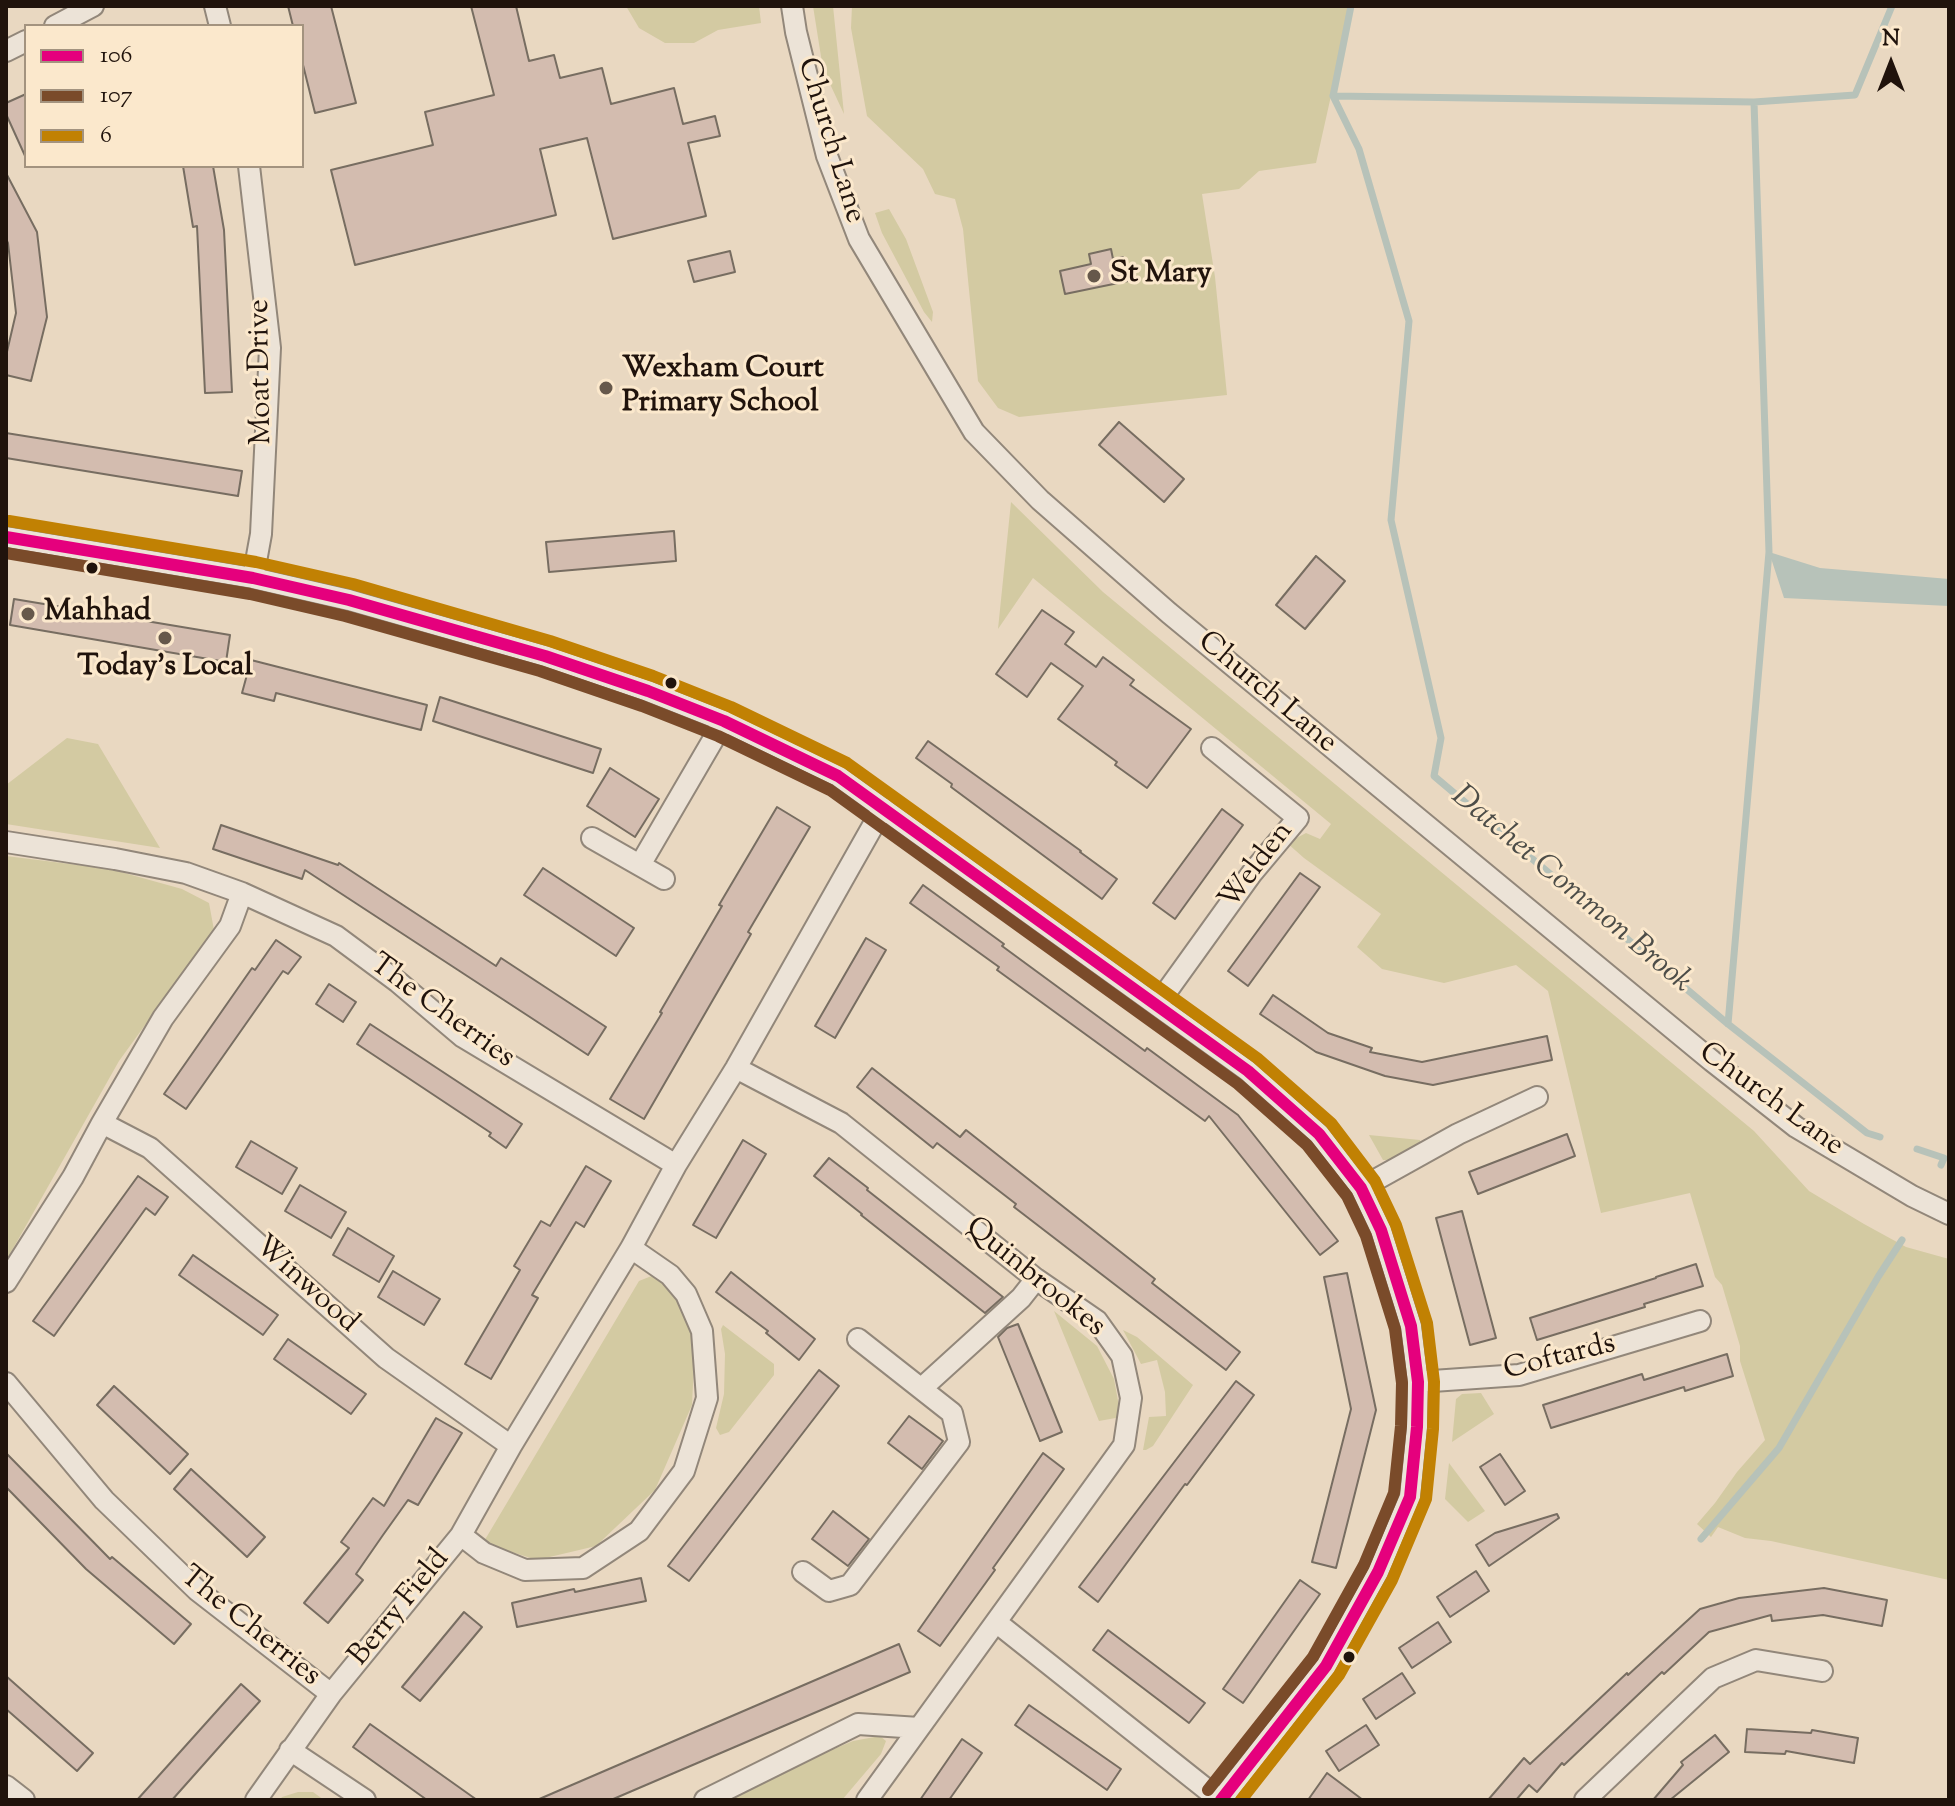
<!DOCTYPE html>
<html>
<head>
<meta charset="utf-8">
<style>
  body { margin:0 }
  #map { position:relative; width:1955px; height:1806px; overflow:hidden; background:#e9d8c1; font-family:"Sorts Mill Goudy",serif }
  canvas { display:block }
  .frame { position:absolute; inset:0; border:8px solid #20130c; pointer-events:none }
  .legend { position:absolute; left:24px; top:24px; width:280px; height:144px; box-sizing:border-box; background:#fbe8cc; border:2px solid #a3937f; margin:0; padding:10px 14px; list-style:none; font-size:24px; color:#20130c }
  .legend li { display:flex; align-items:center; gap:16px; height:40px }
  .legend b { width:40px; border:2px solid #a3937f }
  .north { position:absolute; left:1851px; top:24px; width:80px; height:80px; -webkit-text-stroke:6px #fbe8cc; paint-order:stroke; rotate:0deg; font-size:22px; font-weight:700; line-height:32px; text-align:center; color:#20130c }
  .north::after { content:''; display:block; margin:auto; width:28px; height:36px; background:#20130c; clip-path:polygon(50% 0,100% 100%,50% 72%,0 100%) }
</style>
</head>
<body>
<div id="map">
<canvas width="1955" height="1806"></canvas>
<div class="frame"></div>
<ul class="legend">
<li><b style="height:10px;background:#e5007d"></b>106</li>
<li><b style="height:10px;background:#7a4b2a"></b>107</li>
<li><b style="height:10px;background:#c18103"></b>6</li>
</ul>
<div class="north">N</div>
</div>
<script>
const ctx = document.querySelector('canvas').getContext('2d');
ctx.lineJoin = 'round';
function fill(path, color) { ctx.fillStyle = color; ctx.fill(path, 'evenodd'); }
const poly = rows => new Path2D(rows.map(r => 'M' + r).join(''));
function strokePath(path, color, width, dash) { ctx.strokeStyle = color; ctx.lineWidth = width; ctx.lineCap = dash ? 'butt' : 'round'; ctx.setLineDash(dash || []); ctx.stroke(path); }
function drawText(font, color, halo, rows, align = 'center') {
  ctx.font = font + ' "Sorts Mill Goudy",serif'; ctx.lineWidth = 6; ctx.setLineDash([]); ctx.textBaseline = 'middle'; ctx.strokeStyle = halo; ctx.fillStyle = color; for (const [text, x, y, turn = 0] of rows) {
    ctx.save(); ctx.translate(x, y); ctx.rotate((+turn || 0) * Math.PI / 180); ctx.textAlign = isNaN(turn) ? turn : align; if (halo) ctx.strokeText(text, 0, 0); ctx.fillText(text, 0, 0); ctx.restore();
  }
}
const green = poly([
  [626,6,759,6,761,23,718,30,694,43,665,43,639,28],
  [813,6,833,6,844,114,823,69],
  [852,6,1351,6,1316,163,1259,171,1239,189,1202,194,1215,277,1227,395,1019,417,998,408,978,381,963,229,955,199,935,194,923,169,867,116,851,28],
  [889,209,906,239,933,312,932,322,924,312,882,233,875,213],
  [1011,502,1103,592,1754,1131,1809,1191,1864,1224,1906,1247,1949,1259,1949,1580,1771,1541,1745,1538,1718,1527,1711,1537,1697,1524,1715,1503,1737,1472,1765,1440,1740,1361,1740,1346,1722,1285,1715,1277,1690,1193,1601,1213,1548,991,1516,965,1444,983,1382,969,1357,947,1381,914,1304,858,1287,843,1306,833,1320,839,1331,824,1033,578,998,629],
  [67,738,98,744,160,848,6,824,6,785],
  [6,856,110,869,182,889,209,903,214,930,119,1061,6,1261],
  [1369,1135,1420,1140,1420,1144,1390,1160,1383,1160],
  [659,1273,690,1317,694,1364,692,1405,655,1490,596,1546,537,1560,483,1543,639,1281],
  [1054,1311,1097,1346,1114,1379,1121,1417,1099,1421],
  [723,1325,774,1364,774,1375,729,1432,720,1435,716,1428,724,1394,725,1354,721,1329],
  [1123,1330,1137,1337,1193,1385,1153,1446,1146,1450,1143,1450,1149,1417,1166,1416,1165,1392,1157,1360,1141,1364],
  [1481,1393,1494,1414,1452,1442,1456,1399,1462,1394],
  [1449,1463,1485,1511,1468,1522,1445,1499],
  [880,1736,886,1741,881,1754,842,1800,712,1800,853,1741],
  [298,1792,313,1792,324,1800,280,1800,282,1797]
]);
const water = poly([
  [1769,552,1820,568,1949,579,1949,606,1784,598]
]);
const stream = poly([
  [1333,96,1359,149,1409,321,1391,520,1441,738,1434,776,1728,1024,1867,1133,1880,1137],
  [1333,96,1754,102],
  [1333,96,1351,6],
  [1728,1024,1769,552,1754,102,1855,95,1892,6],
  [1917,1149,1944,1158,1941,1165],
  [1701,1539,1779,1448,1878,1277,1902,1240]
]);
const building = poly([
  [288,6,331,6,356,103,315,113,302,61,302,26,293,26,288,6],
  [471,6,516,6,529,61,554,55,560,78,602,68,611,104,674,88,683,124,715,116,720,136,688,143,706,216,613,239,587,138,540,149,556,215,355,265,331,170,433,145,425,112,494,95,471,6],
  [26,94,26,158,6,114,6,103,26,94],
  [183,166,213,166,224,230,232,392,205,393,197,226,193,227,183,166],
  [6,173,37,232,47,317,31,381,6,375,6,356,16,313,8,243,6,239,6,173],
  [1111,249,1113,259,1123,257,1128,281,1065,294,1060,271,1091,264,1089,254,1111,249],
  [730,251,735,272,694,282,688,261,730,251],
  [1119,422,1184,479,1164,502,1099,445,1119,422],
  [6,433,242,471,238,496,6,458,6,433],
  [674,531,676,561,549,572,546,542,674,531],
  [1316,556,1345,581,1305,629,1276,605,1316,556],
  [14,599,230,635,226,662,10,625,14,599],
  [1042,610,1074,632,1065,644,1096,667,1103,657,1134,680,1130,685,1191,729,1147,788,1115,765,1117,762,1058,719,1083,686,1051,663,1027,697,996,674,1042,610],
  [251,660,427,705,421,730,276,693,274,701,242,693,251,660],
  [440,697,601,749,593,773,433,721,440,697],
  [928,741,1081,851,1080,852,1117,879,1102,899,951,787,952,784,916,758,928,741],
  [610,768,659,799,635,837,587,806,610,768],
  [777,807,810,827,748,932,751,934,644,1119,610,1099,662,1013,660,1012,722,906,719,905,777,807],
  [1222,809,1243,825,1175,919,1153,903,1222,809],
  [221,825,338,865,339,863,496,966,501,958,606,1027,588,1055,305,870,302,879,213,849,221,825],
  [543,868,634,928,616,956,524,895,543,868],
  [1300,873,1320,887,1248,986,1228,971,1300,873],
  [923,885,1004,944,1002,946,1145,1051,1147,1048,1238,1115,1338,1241,1320,1255,1209,1116,1205,1121,997,970,999,967,910,903,923,885],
  [866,938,886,950,835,1038,815,1026,866,938],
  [276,940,301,957,288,974,283,971,186,1109,164,1094,252,968,255,970,276,940],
  [329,984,356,1002,343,1022,316,1004,329,984],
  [1273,995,1328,1033,1372,1048,1370,1052,1422,1062,1547,1036,1552,1060,1433,1085,1385,1076,1316,1052,1260,1014,1273,995],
  [370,1024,522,1124,506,1148,489,1136,491,1133,357,1044,370,1024],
  [872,1068,960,1137,966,1130,1155,1279,1152,1283,1240,1352,1226,1370,1014,1207,1016,1204,937,1143,933,1148,857,1087,872,1068],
  [1567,1134,1575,1156,1478,1194,1469,1172,1567,1134],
  [743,1140,766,1154,716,1238,693,1225,743,1140],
  [251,1141,297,1168,282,1194,236,1167,251,1141],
  [829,1158,868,1188,867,1190,1003,1297,985,1313,861,1215,862,1214,814,1176,829,1158],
  [586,1166,611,1181,584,1227,576,1222,532,1295,538,1298,491,1379,465,1364,520,1270,514,1266,541,1221,550,1226,586,1166],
  [138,1176,168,1197,155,1215,146,1208,54,1336,33,1321,138,1176],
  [300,1185,346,1212,331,1238,285,1211,300,1185],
  [1462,1211,1496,1338,1470,1345,1436,1218,1462,1211],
  [348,1228,394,1256,379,1282,333,1255,348,1228],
  [193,1255,278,1315,263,1335,179,1275,193,1255],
  [1696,1264,1703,1286,1644,1304,1645,1307,1537,1340,1530,1318,1656,1278,1656,1277,1696,1264],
  [393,1271,440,1299,424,1325,378,1297,393,1271],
  [731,1272,815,1339,799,1360,766,1333,768,1331,716,1292,731,1272],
  [1347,1273,1376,1410,1336,1568,1312,1562,1351,1409,1324,1277,1347,1273],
  [1018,1324,1062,1432,1040,1441,998,1337,1007,1328,1018,1324],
  [288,1339,366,1394,351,1414,274,1359,288,1339],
  [1727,1354,1733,1376,1685,1391,1684,1387,1551,1428,1543,1405,1642,1374,1644,1380,1727,1354],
  [819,1370,839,1386,689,1581,668,1566,819,1370],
  [1236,1381,1254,1395,1187,1485,1185,1484,1098,1602,1079,1587,1236,1381],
  [114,1386,188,1454,170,1474,97,1405,114,1386],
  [909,1416,943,1441,922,1469,888,1443,909,1416],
  [436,1418,462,1433,418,1505,408,1500,383,1535,356,1574,363,1580,328,1623,304,1603,349,1548,341,1542,373,1498,384,1506,436,1418],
  [6,1453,110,1559,112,1557,191,1624,174,1644,86,1569,6,1487,6,1453],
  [1043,1453,1064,1469,993,1568,995,1570,940,1646,918,1631,1043,1453],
  [1500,1454,1525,1491,1505,1505,1480,1467,1500,1454],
  [191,1469,265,1537,247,1557,174,1489,191,1469],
  [833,1511,869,1539,848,1566,812,1539,833,1511],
  [1557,1514,1559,1518,1489,1566,1476,1545,1495,1533,1557,1514],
  [1476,1571,1489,1591,1450,1617,1437,1597,1476,1571],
  [641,1578,646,1601,517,1627,512,1603,574,1589,575,1592,641,1578],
  [1300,1580,1320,1594,1243,1703,1223,1689,1300,1580],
  [1824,1588,1887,1600,1882,1626,1823,1615,1772,1621,1771,1615,1709,1632,1664,1674,1662,1672,1564,1765,1562,1763,1537,1792,1529,1785,1516,1800,1488,1800,1524,1758,1530,1764,1627,1673,1628,1675,1700,1609,1739,1598,1824,1588],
  [464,1612,482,1627,420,1701,402,1687,464,1612],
  [1438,1622,1451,1642,1412,1668,1399,1648,1438,1622],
  [1108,1630,1205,1703,1189,1723,1093,1650,1108,1630],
  [899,1644,910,1672,674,1773,611,1800,537,1800,899,1644],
  [1402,1673,1415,1693,1376,1719,1363,1699,1402,1673],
  [6,1676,93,1753,77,1771,6,1709,6,1676],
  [241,1684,260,1701,172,1800,137,1800,241,1684],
  [1029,1705,1121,1769,1107,1790,1015,1725,1029,1705],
  [370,1724,477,1800,427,1800,353,1747,370,1724],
  [1366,1725,1379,1745,1339,1771,1326,1751,1366,1725],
  [1747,1729,1811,1733,1812,1730,1858,1738,1854,1763,1786,1751,1785,1754,1745,1752,1747,1729],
  [1715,1735,1729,1752,1670,1800,1653,1800,1683,1765,1681,1762,1715,1735],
  [962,1739,982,1753,949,1800,920,1800,962,1739],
  [1327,1773,1363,1800,1308,1800,1327,1773]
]);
const street = poly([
  [215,6,220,26],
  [792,6,796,32,827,156,859,239,974,432,1040,500,1169,613,1712,1061,1796,1127,1912,1196,1949,1214],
  [55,26,93,6],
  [6,51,26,41],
  [249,166,270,348,261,534,253,578],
  [6,537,253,578,349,600,545,656,648,691,724,721,838,776,1248,1071,1319,1134,1361,1188,1381,1230,1411,1326,1418,1382,1417,1427,1410,1497,1378,1572,1326,1666,1221,1800],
  [592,838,664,879],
  [6,842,115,859,186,873,242,893,336,936,398,982,463,1037,676,1165],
  [640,865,724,721],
  [1157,1005,1252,873,1298,818,1212,748],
  [736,1068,841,1123,1036,1279,1097,1321,1122,1356,1131,1398,1124,1445,867,1800],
  [102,1123,150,1148,386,1358,511,1446],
  [1361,1188,1458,1134,1537,1097],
  [6,1282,73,1177,102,1123,163,1018,230,926,242,893],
  [1418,1382,1519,1375,1700,1321],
  [6,1383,104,1500,197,1590,331,1694],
  [922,1388,1021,1298,1036,1279],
  [461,1535,484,1553,525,1570,583,1568,639,1531,684,1471,707,1398,702,1331,686,1294,670,1275,631,1248],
  [803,1572,829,1591,850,1585,959,1442,952,1413,858,1339],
  [996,1622,1220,1800],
  [290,1750,365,1800],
  [6,1786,24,1800],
  [256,1800,331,1694,461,1535,511,1446,631,1248,676,1165,736,1068,883,808],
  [705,1800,858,1724,919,1728],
  [1585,1800,1713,1678,1756,1660,1822,1671]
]);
const bus1 = poly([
  [6,537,253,578,349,600,545,656,648,691,724,721,838,776,1248,1071,1319,1134,1361,1188,1381,1230,1411,1326,1418,1382,1417,1427,1410,1497,1378,1572,1326,1666,1221,1800]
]);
const bus2 = poly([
  [6,553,250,594,345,616,540,671,642,706,718,736,830,790,1238,1084,1307,1145,1347,1196,1366,1236,1395,1329,1402,1383,1401,1426,1394,1493,1364,1565,1313,1657,1208,1790]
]);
const bus3 = poly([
  [9,521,256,562,353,584,550,641,653,676,731,707,847,763,1257,1058,1331,1123,1375,1181,1396,1225,1427,1323,1434,1382,1433,1429,1426,1499,1392,1580,1339,1675,1241,1800]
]);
const markers = [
  [1094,276,8,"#66584b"],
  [606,388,8,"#66584b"],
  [92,568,7,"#20130c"],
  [28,614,8,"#66584b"],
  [165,638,8,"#66584b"],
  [671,683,7,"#20130c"],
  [1349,1657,7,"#20130c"]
];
const streetNames = [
  ["Church Lane",829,141,73],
  ["Moat Drive",263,372,-91],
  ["Church Lane",1266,694,40],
  ["Welden",1258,867,-53],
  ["The Cherries",441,1013,36],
  ["Church Lane",1770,1101,36],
  ["Quinbrookes",1034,1279,39],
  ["Winwood",305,1286,42],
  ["Coftards",1560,1359,-14],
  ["Berry Field",401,1609,-51],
  ["The Cherries",249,1628,39]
];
const poiNames = [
  ["St Mary",1110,276],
  ["Wexham Court",622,371],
  ["Primary School",622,405],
  ["Mahhad",44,614],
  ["Today's Local",165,669,"center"]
];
const waterNames = [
  ["Datchet Common Brook",1570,891,40]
];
fill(green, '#d3caa2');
fill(water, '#b7c2b9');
strokePath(stream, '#b7c2b9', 7);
fill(building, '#d3bcaf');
strokePath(building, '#776d61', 2);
strokePath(street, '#92877a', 24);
strokePath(street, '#ece3d7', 20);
strokePath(bus1, '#e5007d', 12);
strokePath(bus2, '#7a4b2a', 12);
strokePath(bus3, '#c18103', 12);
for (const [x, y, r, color] of markers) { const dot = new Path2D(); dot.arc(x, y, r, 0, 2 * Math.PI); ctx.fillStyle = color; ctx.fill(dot); strokePath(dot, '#fbe8cc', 3); }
drawText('30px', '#20130c', '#fbe8cc', streetNames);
drawText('bold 30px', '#20130c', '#fbe8cc', poiNames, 'left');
drawText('italic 32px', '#4d4d48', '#fbe8cc', waterNames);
</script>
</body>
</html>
